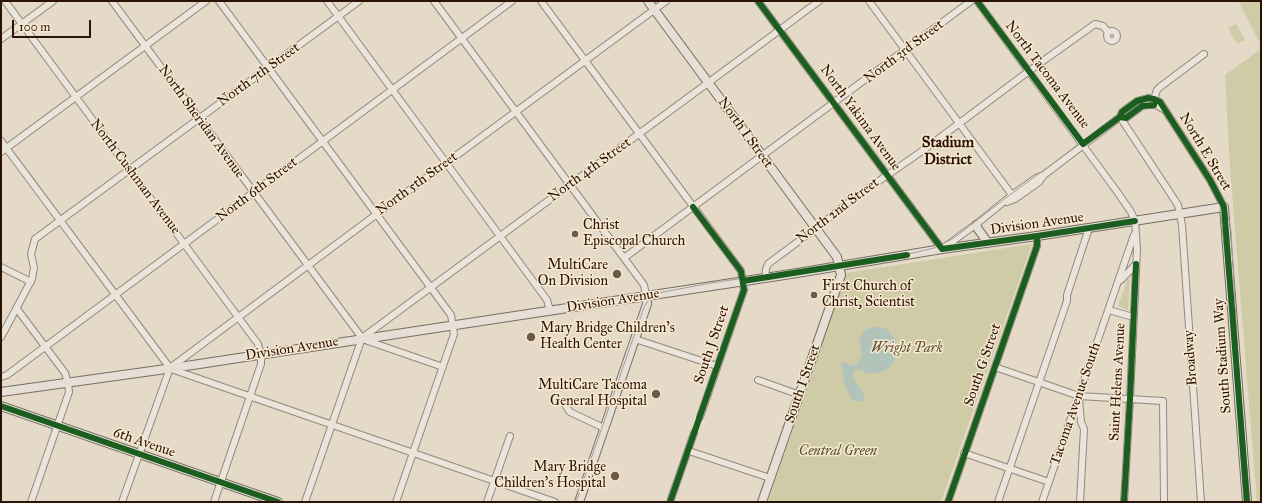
<!DOCTYPE html>
<html>
<head>
<meta charset="utf-8">
<style>
  body { margin:0 }
  #map { position:relative; width:1262px; height:503px; overflow:hidden; background:#e5d9c7; font-family:"IM FELL Great Primer",serif }
  canvas { display:block }
  .frame { position:absolute; inset:0; border:2px solid #2b1403; pointer-events:none }
  .scale { position:absolute; left:12px; top:20px; width:79px; height:18px; box-sizing:border-box; border:2px solid #2b1403; border-top:0; padding-left:5px; font-size:12px; line-height:14px; white-space:nowrap; color:#2b1403; -webkit-text-stroke:3px #f7e8d2; paint-order:stroke }
</style>
</head>
<body>
<div id="map">
<canvas width="1262" height="503"></canvas>
<div class="frame"></div>
<div class="scale">100 m</div>
</div>
<script>
const ctx = document.querySelector('canvas').getContext('2d');
ctx.lineJoin = 'round';
function fill(path, color) { ctx.fillStyle = color; ctx.fill(path, 'evenodd'); }
const poly = rows => new Path2D(rows.map(r => 'M' + r).join(''));
function strokePath(path, color, width, dash) { ctx.strokeStyle = color; ctx.lineWidth = width; ctx.lineCap = dash ? 'butt' : 'round'; ctx.setLineDash(dash || []); ctx.stroke(path); }
function drawText(font, color, halo, rows, align = 'center') {
  ctx.font = font + ' "IM FELL Great Primer",serif'; ctx.lineWidth = 3; ctx.setLineDash([]); ctx.textBaseline = 'middle'; ctx.strokeStyle = halo; ctx.fillStyle = color; for (const [text, x, y, turn = 0] of rows) {
    ctx.save(); ctx.translate(x, y); ctx.rotate((+turn || 0) * Math.PI / 180); ctx.textAlign = isNaN(turn) ? turn : align; if (halo) ctx.strokeText(text, 0, 0); ctx.fillText(text, 0, 0); ctx.restore();
  }
}
const green = poly([
  [1238,1,1261,1,1261,44,1260,43],
  [1236,24,1245,40,1237,44,1228,28],
  [1261,49,1261,502,1257,502,1230,168,1225,75],
  [1032,244,941,502,768,502,846,273],
  [1128,278,1130,280,1128,310,1118,306]
]);
const water = poly([
  [871,327,880,327,887,329,896,340,898,351,893,363,886,370,876,373,866,373,860,369,855,370,853,374,854,380,863,392,865,398,863,401,857,402,851,399,844,383,841,363,844,362,853,366,858,363,862,354,859,339,864,331]
]);
const minorTunnel = poly([
  [694,433,700,417]
]);
const minor = poly([
  [5,1,258,344,261,354,261,364,214,502],
  [112,1,362,338],
  [219,1,451,315,454,334,396,502],
  [327,1,547,300,550,310],
  [434,1,644,285,646,295],
  [541,1,741,271,744,290,700,417],
  [758,1,942,249,979,222,1012,195,1036,178,1044,175,1120,117,1126,118,1142,106,1147,105,1156,105,1165,110],
  [869,1,1012,195],
  [977,1,1118,193,1131,212,1135,221,1137,249,1130,399,1124,502],
  '1107 36a5 5 0 1 1 10 0a5 5 0 1 1-10 0Z',
  [1,39,53,1],
  [1154,99,1157,90,1160,87,1204,54],
  [1120,117,1178,205,1182,225,1201,502],
  [1120,117,1122,112,1137,101,1148,98,1154,99,1160,102,1210,180,1224,207],
  [1,141,170,368],
  [1,152,206,1],
  [1007,202,1015,199,1039,182,1044,175],
  [624,258,971,1],
  [1,267,31,282],
  [765,278,766,269,768,264,772,261,823,223,850,201,925,149,1029,71,1095,24,1103,26,1108,32],
  [1121,280,1136,264],
  [17,309,65,373,68,383,69,392,31,502],
  [1109,310,1133,317],
  [1,337,32,279,34,268,31,254,35,239,359,1],
  [362,338,819,1],
  [635,339,717,366],
  [365,340,443,367],
  [995,367,1079,396,1163,401,1164,502],
  [170,368,377,214,666,1],
  [171,369,555,502],
  [1,377,7,375,512,1],
  [758,380,800,395],
  [1079,400,1081,422,1084,429,1080,502],
  [566,406,570,412,604,428],
  [689,451,770,478],
  [964,453,1049,482],
  [122,502,170,368],
  [305,502,362,338],
  [487,502,510,436],
  [670,502,694,433],
  [948,502,1037,246,1037,236],
  [998,502,1067,301,1067,295,1089,228],
  [1042,502,1134,235]
]);
const major = poly([
  [648,1,837,257,841,275,762,502],
  [976,225,978,229,988,243],
  [1,392,173,368,791,274,942,249,1037,236,1224,207,1247,502],
  [1,406,278,502],
  [579,502,647,304,646,295]
]);
const tram = poly([
  [1220,207,1228,285],
  [1239,432,1244,502],
  [576,502,643,310,647,302,651,297,658,293,711,283,913,253,934,248,954,238,1011,194,1135,104,1147,100,1153,101,1162,105,1168,111,1206,171,1220,195,1229,220,1231,231,1239,374,1250,502]
]);
const cycleway = poly([
  [758,1,942,249,1037,236,1135,221],
  [977,1,1083,144,1120,117,1126,118,1142,106,1154,105],
  [1120,117,1122,112,1137,101,1148,98,1154,99,1160,102,1210,180,1224,207,1247,502],
  [743,281,907,255],
  [1,406,278,502],
  [670,502,744,290,741,271,693,207],
  [948,502,1037,246,1037,236],
  [1124,502,1130,399,1136,264]
]);
const markers = [
  [575,234,4,"#6c5948"],
  [617,274,5,"#6c5948"],
  [814,295,4,"#6c5948"],
  [531,337,5,"#6c5948"],
  [656,394,5,"#6c5948"],
  [615,476,5,"#6c5948"]
];
const streetNames = [
  ["North 3rd Street",904,52,-37],
  ["North 7th Street",259,75,-36],
  ["North Tacoma Avenue",1047,75,53],
  ["North Yakima Avenue",860,118,54],
  ["North Sheridan Avenue",201,122,54],
  ["North I Street",745,133,54],
  ["North E Street",1205,152,59],
  ["North 4th Street",590,170,-36],
  ["North Cushman Avenue",135,177,53],
  ["North 5th Street",417,184,-36],
  ["North 6th Street",257,190,-37],
  ["North 2nd Street",838,211,-37],
  ["Division Avenue",1037,224,-8],
  ["Division Avenue",613,301,-9],
  ["South J Street",712,345,-71],
  ["Division Avenue",292,349,-9],
  ["South Stadium Way",1223,356,-94],
  ["Broadway",1191,358,-94],
  ["South G Street",983,365,-71],
  ["Saint Helens Avenue",1118,382,-87],
  ["South I Street",803,384,-71],
  ["Tacoma Avenue South",1076,404,-71],
  ["6th Avenue",144,443,19]
];
const poiNames = [
  ["Christ",583,226],
  ["Episcopal Church",583,242],
  ["MultiCare",608,266,"right"],
  ["On Division",608,282,"right"],
  ["First Church of",822,287],
  ["Christ, Scientist",822,303],
  ["Mary Bridge Children's",540,329],
  ["Health Center",540,345],
  ["MultiCare Tacoma",647,386,"right"],
  ["General Hospital",647,402,"right"],
  ["Mary Bridge",606,468,"right"],
  ["Children's Hospital",606,484,"right"]
];
const parkNames = [
  ["Wright Park",907,349],
  ["Central Green",838,452]
];
const neighbourhoodNames = [
  ["Stadium",948,143],
  ["District",948,160]
];
fill(green, '#d0cba7');
fill(water, '#b2c3ba');
strokePath(minorTunnel, '#c0b2a0', 6, [6, 3]);
strokePath(minor, '#92897c', 8);
strokePath(major, '#786e62', 10);
strokePath(minor, '#eae4db', 6);
strokePath(major, '#e6dfd5', 8);
strokePath(tram, '#a49d94', 1);
strokePath(cycleway, '#1b5e20', 6);
for (const [x, y, r, color] of markers) { const dot = new Path2D(); dot.arc(x, y, r, 0, 2 * Math.PI); ctx.fillStyle = color; ctx.fill(dot); strokePath(dot, '#f7e8d2', 1.5); }
drawText('14px', '#2b1403', '#f7e8d2', streetNames);
drawText('14px', '#2b1403', '#f7e8d2', poiNames, 'left');
drawText('italic 14px', '#5e5033', '#f7e8d2', parkNames);
drawText('bold 15px', '#2b1403', '#f7e8d2', neighbourhoodNames);
</script>
</body>
</html>
